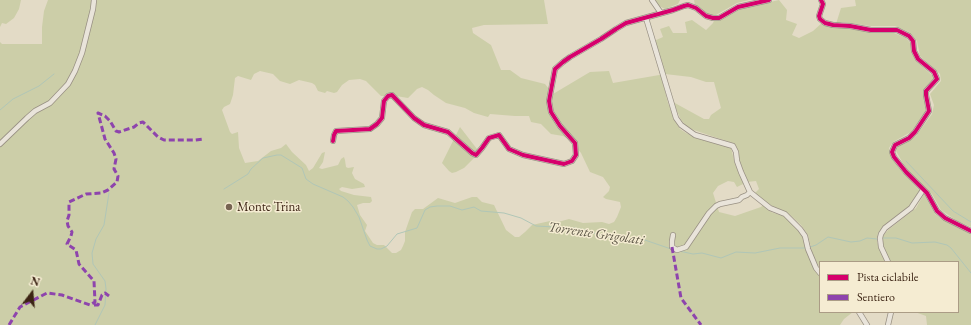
<!DOCTYPE html>
<html>
<head>
<meta charset="utf-8">
<style>
  body { margin:0 }
  #map { position:relative; width:971px; height:325px; overflow:hidden; background:#e3dbc6; font-family:"EB Garamond",serif }
  canvas { display:block }
  .legend { position:absolute; left:819px; top:261px; width:140px; height:52px; box-sizing:border-box; background:#f5ecd2; border:1px solid #ab9c86; margin:0; padding:5px 7px; list-style:none; font-size:12px; color:#3c2414 }
  .legend li { display:flex; align-items:center; gap:8px; height:20px }
  .legend b { width:20px; border:1px solid #ab9c86 }
  .north { position:absolute; left:12px; top:273px; width:40px; height:40px; -webkit-text-stroke:3px #f5ecd2; paint-order:stroke; rotate:16deg; font-size:11px; font-weight:700; line-height:16px; text-align:center; color:#3c2414 }
  .north::after { content:''; display:block; margin:auto; width:14px; height:18px; background:#3c2414; clip-path:polygon(50% 0,100% 100%,50% 72%,0 100%) }
</style>
</head>
<body>
<div id="map">
<canvas width="971" height="325"></canvas>
<ul class="legend">
<li><b style="height:5px;background:#d6006c"></b>Pista ciclabile</li>
<li><b style="height:5px;background:#8e44ad"></b>Sentiero</li>
</ul>
<div class="north">N</div>
</div>
<script>
const ctx = document.querySelector('canvas').getContext('2d');
ctx.lineJoin = 'round';
function fill(path, color) { ctx.fillStyle = color; ctx.fill(path, 'evenodd'); }
const poly = rows => new Path2D(rows.map(r => 'M' + r).join(''));
function strokePath(path, color, width, dash) { ctx.strokeStyle = color; ctx.lineWidth = width; ctx.lineCap = dash ? 'butt' : 'round'; ctx.setLineDash(dash || []); ctx.stroke(path); }
function drawText(font, color, halo, rows, align = 'center') {
  ctx.font = font + ' "EB Garamond",serif'; ctx.lineWidth = 3; ctx.setLineDash([]); ctx.textBaseline = 'middle'; ctx.strokeStyle = halo; ctx.fillStyle = color; for (const [text, x, y, turn = 0] of rows) {
    ctx.save(); ctx.translate(x, y); ctx.rotate((+turn || 0) * Math.PI / 180); ctx.textAlign = isNaN(turn) ? turn : align; if (halo) ctx.strokeText(text, 0, 0); ctx.fillText(text, 0, 0); ctx.restore();
  }
}
const green = poly([
  [0,0,21,0,19,9,14,18,6,24,2,23,0,27],
  [48,0,544,0,548,24,484,25,472,28,473,33,491,45,501,70,510,70,521,78,545,84,553,94,590,72,609,71,613,83,665,74,654,41,663,37,660,29,669,26,673,33,687,33,685,22,692,20,706,30,713,23,715,18,702,11,695,5,694,0,749,0,737,3,716,15,715,18,718,21,739,9,779,0,787,10,786,20,797,24,792,35,799,38,813,31,823,22,836,24,841,8,856,6,855,0,971,0,971,227,957,221,941,210,932,194,912,175,904,165,896,151,897,147,916,136,932,114,934,105,930,94,941,81,940,74,920,56,917,41,909,32,895,26,870,26,842,22,836,25,842,28,870,32,894,33,906,38,911,44,913,54,915,60,935,78,927,86,924,92,924,99,927,106,926,111,911,132,893,142,889,148,890,153,899,168,920,191,912,204,884,226,878,233,877,242,885,262,820,262,820,268,813,256,808,235,801,225,788,213,766,203,771,212,786,217,797,228,803,237,809,258,816,272,820,275,820,312,853,312,844,319,840,325,0,325,0,42,2,44,42,44,42,27,44,11],
  [260,71,273,74,280,81,290,84,299,80,312,83,315,85,318,91,325,93,327,91,334,93,337,92,342,85,349,80,360,79,366,81,381,96,396,96,408,98,417,89,422,87,428,90,434,95,446,103,465,108,474,113,488,117,490,114,515,116,529,116,531,122,541,124,551,134,563,136,571,141,581,153,590,172,603,177,610,187,609,191,603,197,606,199,620,202,621,207,617,217,614,222,609,224,602,222,583,223,569,219,558,222,550,221,532,225,525,232,519,237,515,237,506,230,494,205,482,202,477,197,472,197,455,203,438,198,423,209,415,209,412,212,405,232,405,241,403,246,401,250,396,253,392,253,384,245,377,245,373,243,365,231,367,225,360,215,357,205,363,203,370,203,372,201,371,197,354,195,341,191,339,189,342,187,352,189,365,187,364,184,355,179,352,173,354,167,348,168,346,167,345,160,344,157,341,159,338,165,322,169,319,168,323,162,325,152,322,153,313,168,309,171,306,165,292,152,286,144,281,148,271,151,258,161,245,163,239,148,238,132,232,134,230,132,222,110,224,107,230,104,233,95,235,78,238,76,251,80,254,74],
  [665,74,691,77,706,82,714,82,721,108,711,115,709,119,704,119,673,102,681,120,688,128,735,144,740,162,747,181,740,176,735,164,731,148,695,137,686,133,680,129,676,122,668,103,662,79],
  [728,181,734,182,737,187,747,182,756,181,759,189,755,193,765,203,761,207,735,216,719,212,713,193,718,186],
  [655,0,680,0,678,4,665,9,659,6],
  [460,127,477,149,474,158,464,168,456,172,452,173,449,171,442,163],
  [924,194,935,214,940,218,971,234,971,325,927,325,926,316,915,312,958,312,958,262,890,262,884,248,882,241,883,236,888,230,916,208]
]);
const stream = poly([
  [0,110,13,99,39,86,54,74],
  [906,161,953,211,971,222],
  [224,189,248,174,251,169,263,158,277,155,281,155,302,168,306,179,313,184,343,197,348,201,353,207,359,217,367,240,370,246,377,249,381,249,387,246,397,234,417,228,425,210,430,207,437,206,450,206,462,210,474,207,481,211,504,213,521,218,536,226,555,227,561,230,574,228,587,230,596,234,622,241,628,242,639,238,674,250],
  [883,238,896,238,912,243,935,242,947,245,951,248,971,273],
  [810,247,816,245,828,237,851,242,860,241,867,238,877,239],
  [679,251,693,254,702,253,721,258,736,252,755,253,780,248,806,248],
  [95,325,105,305,106,289,105,281,93,264,92,253,96,239,104,225,109,193]
]);
const minor = poly([
  [652,0,661,13],
  [821,0,823,4,819,16,820,19,825,23,833,25,850,26,871,30,897,30,909,36,913,41,914,51,918,59,934,72,937,79,926,91,926,95,929,111,915,132,909,138,895,145,892,152,894,157,906,172,927,193,937,211,945,218,971,231],
  [646,18,676,118,681,125,695,135,733,146,736,152,737,161,741,172,750,192,770,208,785,214,800,229,805,236,808,249,816,268,820,273],
  [333,141,334,135,336,131,370,129,377,124,382,118,384,101,388,96,392,95,414,118,424,125,448,132,472,153,476,155,482,148,489,138,499,135,509,149,523,155,564,164,572,161,576,155,575,143,560,126,551,112,549,101,555,69,563,62,570,57,601,39,616,29,626,23,673,10,684,6,688,5,696,8,706,16,713,18,719,18,738,7,769,0],
  [0,144,27,118,35,111,50,103,68,84,75,71,82,53,93,9,94,0],
  [673,235,672,241,672,247,677,250,686,247,709,213,716,206,720,204,739,200,742,197,747,195,750,192],
  [888,262,881,247,880,238,881,234,885,228,911,208,923,190],
  [859,312,867,325],
  [888,325,891,312]
]);
const quiet = poly([
  [672,247,681,298,701,325],
  [94,305,98,305,102,295,105,293,109,296],
  [9,325,20,307,47,293,62,295,90,305,95,302,94,281,79,264,76,250,67,244,71,236,72,232,68,226,67,221,69,215,69,202,86,194,101,193,108,190,117,182,118,176,114,169,116,159,114,153,105,139,98,113,105,116,110,121,116,131,119,132,134,127,139,123,143,122,158,137,164,140,195,140,203,139]
]);
const cycleway = poly([
  [821,0,823,4,819,16,820,19,825,23,833,25,850,26,871,30,897,30,909,36,913,41,914,51,918,59,934,72,937,79,926,91,926,95,929,111,915,132,909,138,895,145,892,152,894,157,906,172,927,193,937,211,945,218,971,231],
  [333,141,334,135,336,131,370,129,377,124,382,118,384,101,388,96,392,95,414,118,424,125,448,132,472,153,476,155,482,148,489,138,499,135,509,149,523,155,564,164,572,161,576,155,575,143,560,126,551,112,549,101,555,69,563,62,570,57,601,39,616,29,626,23,673,10,684,6,688,5,696,8,706,16,713,18,719,18,738,7,769,0]
]);
const markers = [
  [229,207,4,"#766452"]
];
const poiNames = [
  ["Monte Trina",237,207]
];
const waterNames = [
  ["Torrente Grigolati",596,234,8]
];
fill(green, '#cccea8');
strokePath(stream, '#b0c6b7', 1);
strokePath(minor, '#989083', 6);
strokePath(minor, '#e9e4da', 4.5);
strokePath(quiet, '#8e44ad', 3, [6, 3]);
strokePath(cycleway, '#d6006c', 4);
for (const [x, y, r, color] of markers) { const dot = new Path2D(); dot.arc(x, y, r, 0, 2 * Math.PI); ctx.fillStyle = color; ctx.fill(dot); strokePath(dot, '#f5ecd2', 1.5); }
drawText('13px', '#3c2414', '#f5ecd2', poiNames, 'left');
drawText('italic 14px', '#585243', '#f5ecd2', waterNames);
</script>
</body>
</html>
